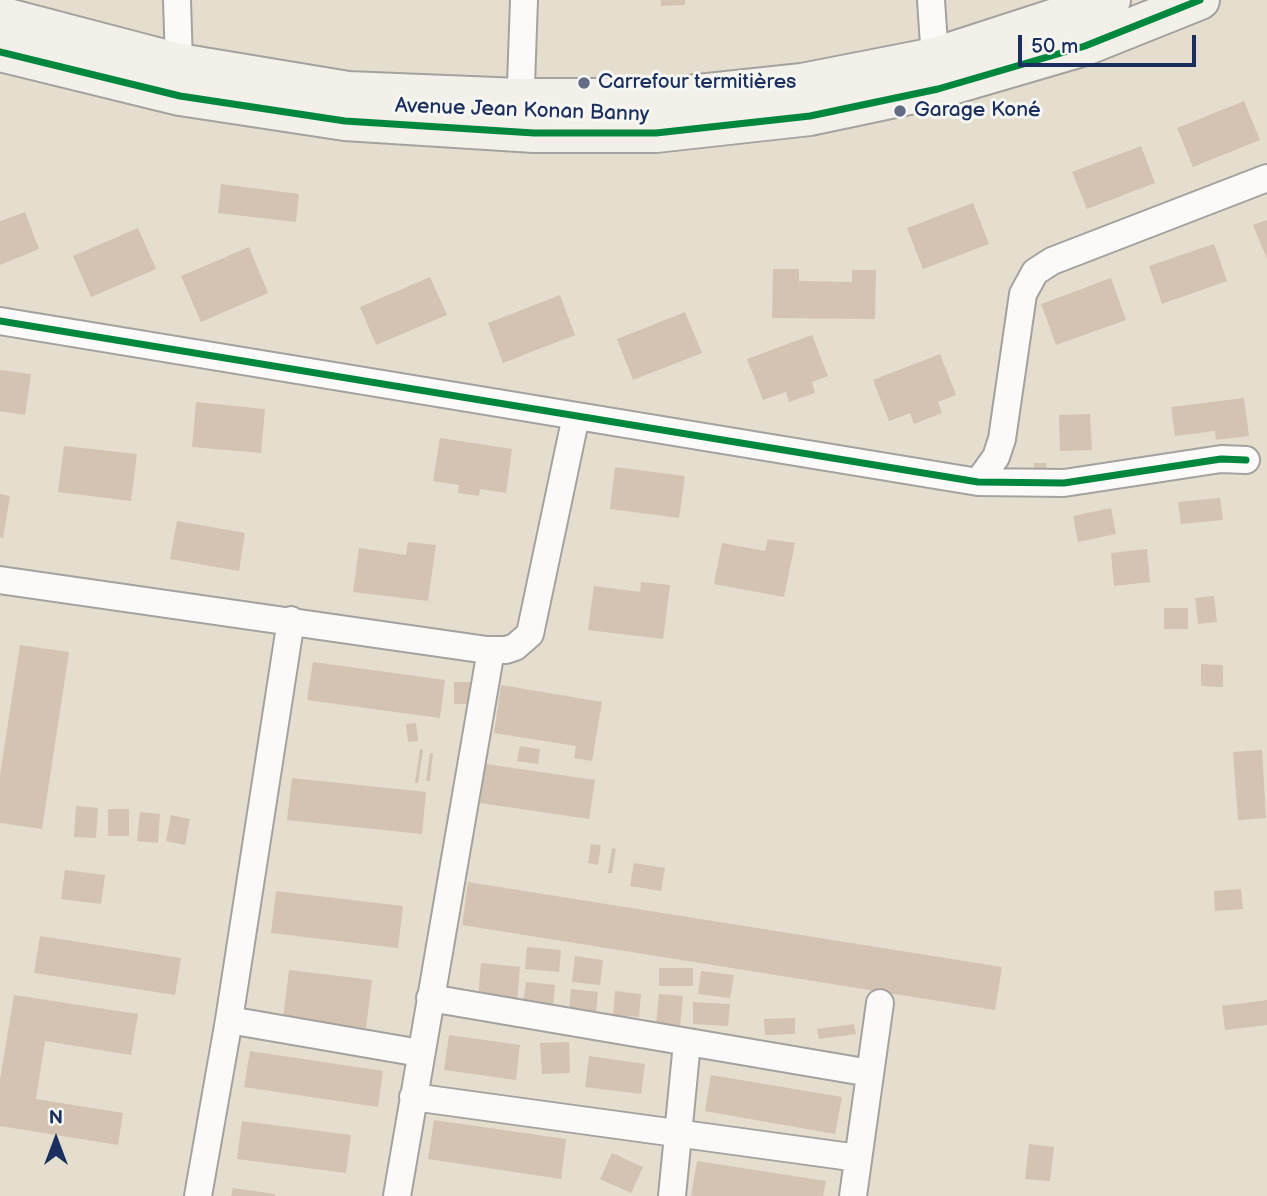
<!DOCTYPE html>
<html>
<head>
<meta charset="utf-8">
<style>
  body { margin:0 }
  #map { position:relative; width:1267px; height:1196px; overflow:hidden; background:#e5dece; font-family:"Balsamiq Sans",sans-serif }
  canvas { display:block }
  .north { position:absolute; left:21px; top:1105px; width:70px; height:70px; -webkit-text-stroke:5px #f6f6f2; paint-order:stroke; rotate:0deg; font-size:19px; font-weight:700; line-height:28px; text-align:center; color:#1b2f5e }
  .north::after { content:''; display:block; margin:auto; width:24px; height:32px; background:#1b2f5e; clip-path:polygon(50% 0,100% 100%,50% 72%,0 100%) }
  .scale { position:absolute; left:1018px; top:35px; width:178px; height:32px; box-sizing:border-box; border:4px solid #1b2f5e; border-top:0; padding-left:9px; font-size:21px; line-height:24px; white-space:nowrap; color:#1b2f5e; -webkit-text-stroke:5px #f6f6f2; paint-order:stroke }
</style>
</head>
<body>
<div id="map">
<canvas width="1267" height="1196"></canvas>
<div class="north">N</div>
<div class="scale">50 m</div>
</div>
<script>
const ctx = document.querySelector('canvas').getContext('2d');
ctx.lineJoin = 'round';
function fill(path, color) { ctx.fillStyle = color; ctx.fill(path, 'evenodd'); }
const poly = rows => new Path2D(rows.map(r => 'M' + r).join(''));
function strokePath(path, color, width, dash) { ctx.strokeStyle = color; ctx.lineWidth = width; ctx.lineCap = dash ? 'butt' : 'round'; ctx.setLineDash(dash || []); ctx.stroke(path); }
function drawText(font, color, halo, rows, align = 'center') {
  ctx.font = font + ' "Balsamiq Sans",sans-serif'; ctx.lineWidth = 6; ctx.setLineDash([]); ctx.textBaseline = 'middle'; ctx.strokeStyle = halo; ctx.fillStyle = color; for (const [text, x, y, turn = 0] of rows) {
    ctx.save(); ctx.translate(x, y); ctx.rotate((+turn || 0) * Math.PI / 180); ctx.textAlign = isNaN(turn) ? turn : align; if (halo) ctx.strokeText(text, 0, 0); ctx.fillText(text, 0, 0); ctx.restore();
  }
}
const building = poly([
  [661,0,685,0,685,5,661,6],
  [1244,101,1260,140,1193,167,1177,128],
  [1141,146,1155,183,1087,209,1072,172],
  [221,184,299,194,296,222,218,213],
  [973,203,989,244,923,269,907,228],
  [25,212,39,249,0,265,0,221],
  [1267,220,1267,259,1253,225],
  [138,228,156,269,91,297,73,256],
  [1214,244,1227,281,1162,304,1149,266],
  [249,247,268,293,201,322,181,276],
  [773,269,799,269,799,281,852,282,852,270,876,270,875,319,772,318],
  [430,277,447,315,376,345,360,307],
  [1111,278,1126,320,1056,345,1041,304],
  [560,295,575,335,503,363,488,323],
  [685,312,702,353,633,380,617,339],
  [812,335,828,376,812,382,815,393,789,402,786,392,763,400,747,359],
  [940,354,956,395,938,402,942,413,914,424,910,413,889,421,873,380],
  [0,370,31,374,25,415,0,411],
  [1244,398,1249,436,1216,440,1215,431,1175,436,1171,407],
  [196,402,265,409,261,453,192,447],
  [1090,414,1092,450,1060,451,1059,415],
  [440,438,512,449,506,493,480,489,479,496,458,493,459,485,433,481],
  [64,446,137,454,131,501,58,492],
  [1034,463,1046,463,1047,473,1035,474],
  [615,467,685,476,679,518,610,509],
  [0,494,10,496,3,538,0,537],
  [1220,498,1223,520,1181,524,1178,502],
  [1111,508,1116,534,1078,542,1073,516],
  [177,521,245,533,239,571,170,559],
  [768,539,795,543,784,597,714,584,722,543,765,551],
  [408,542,436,545,428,601,353,592,359,548,406,555],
  [1147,549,1150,582,1114,586,1111,553],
  [641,582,670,585,663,639,588,630,594,586,640,592],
  [1214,596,1217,622,1198,624,1195,598],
  [1164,608,1188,608,1188,629,1164,629],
  [20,645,69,652,42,829,0,823,0,775],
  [313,662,445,680,440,718,307,700],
  [1201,664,1223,665,1223,687,1201,686],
  [454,682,490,682,490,704,454,704],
  [501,685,602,702,592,761,574,758,576,746,494,733],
  [416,723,418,741,408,742,406,724],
  [520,746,540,749,538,764,517,761],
  [420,749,423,750,418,783,415,783],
  [1262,750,1266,818,1238,820,1233,752],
  [430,753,433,753,430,781,426,781],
  [486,764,595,780,589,819,480,803],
  [292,778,426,792,422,834,287,820],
  [76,806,98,808,96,838,74,837],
  [108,809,129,809,129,836,108,836],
  [140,812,160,814,158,843,137,841],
  [171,815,190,819,185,845,166,841],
  [591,844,601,845,598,865,588,863],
  [612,848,616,849,612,873,608,873],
  [634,863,665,868,661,891,630,886],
  [65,870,105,875,101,904,61,899],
  [468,882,1002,967,995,1010,462,925],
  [1241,889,1243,909,1215,911,1214,891],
  [276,891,403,906,398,948,271,933],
  [40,936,181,958,175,995,34,973],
  [527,947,561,950,559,972,525,969],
  [575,956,603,960,600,985,572,982],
  [481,963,520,967,517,1003,478,1000],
  [659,968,693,968,693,986,659,986],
  [289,970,372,980,366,1028,283,1018],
  [701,971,734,975,730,998,698,994],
  [526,982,555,985,553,1007,523,1004],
  [571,989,598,992,596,1013,569,1010],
  [615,991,641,994,639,1017,613,1015],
  [659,994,683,996,680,1027,656,1024],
  [14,995,138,1014,131,1055,45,1041,36,1099,123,1113,118,1145,0,1126,0,1080],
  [1267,1000,1267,1025,1225,1030,1222,1006],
  [693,1002,730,1004,728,1026,693,1024],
  [795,1018,795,1034,765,1035,764,1019],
  [854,1024,856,1034,819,1039,817,1029],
  [449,1035,520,1045,516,1080,444,1070],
  [569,1042,570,1073,542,1074,540,1043],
  [250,1051,383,1071,378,1107,244,1087],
  [589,1056,645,1064,641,1094,585,1087],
  [711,1075,842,1097,835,1134,705,1111],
  [434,1120,566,1139,561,1179,428,1159],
  [242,1121,351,1135,346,1173,237,1159],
  [1029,1144,1054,1147,1050,1181,1025,1179],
  [612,1153,643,1167,631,1193,600,1179],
  [697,1161,826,1181,823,1196,691,1196],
  [233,1188,275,1194,275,1196,231,1196]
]);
const street = poly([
  [177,0,179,63],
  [931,0,936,74],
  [520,113,524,0],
  [0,321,978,482,1064,483,1221,459,1246,460],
  [978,482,996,457,1002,439,1023,294,1035,272,1052,261,1267,178],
  [0,580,487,650,506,650,515,647,530,634,576,416],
  [430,998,870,1073],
  [229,1020,420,1053],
  [413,1097,858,1158],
  [198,1196,229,1020,291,620],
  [397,1196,491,650],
  [672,1196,687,1043],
  [853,1196,880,1003]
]);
const secondary = poly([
  [0,16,179,63,348,91,520,98,661,98,802,83,935,57,1111,0],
  [0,52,180,96,345,121,534,133,656,133,810,116,938,89,1085,46,1200,0]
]);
const cycleway = poly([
  [0,52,180,96,345,121,534,133,656,133,810,116,938,89,1085,46,1200,0],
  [0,321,978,482,1064,483,1221,459,1246,460]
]);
const markers = [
  [584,83,7,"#626c85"],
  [900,111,7,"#626c85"]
];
const poiNames = [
  ["Carrefour termitières",598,83],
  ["Garage Koné",914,111]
];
const streetNames = [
  ["Avenue Jean Konan Banny",522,111,2]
];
fill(building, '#d4c2b2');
strokePath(street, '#a4a29f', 30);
strokePath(secondary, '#a4a29f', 42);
strokePath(street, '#fbfaf8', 26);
strokePath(secondary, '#f3f0e9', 38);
strokePath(cycleway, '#00873e', 7);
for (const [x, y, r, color] of markers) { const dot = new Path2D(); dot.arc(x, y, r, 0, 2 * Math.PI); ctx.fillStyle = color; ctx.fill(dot); strokePath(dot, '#f6f6f2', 2.5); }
drawText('21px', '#1b2f5e', '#f6f6f2', poiNames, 'left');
drawText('21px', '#1b2f5e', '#f6f6f2', streetNames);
</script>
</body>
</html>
